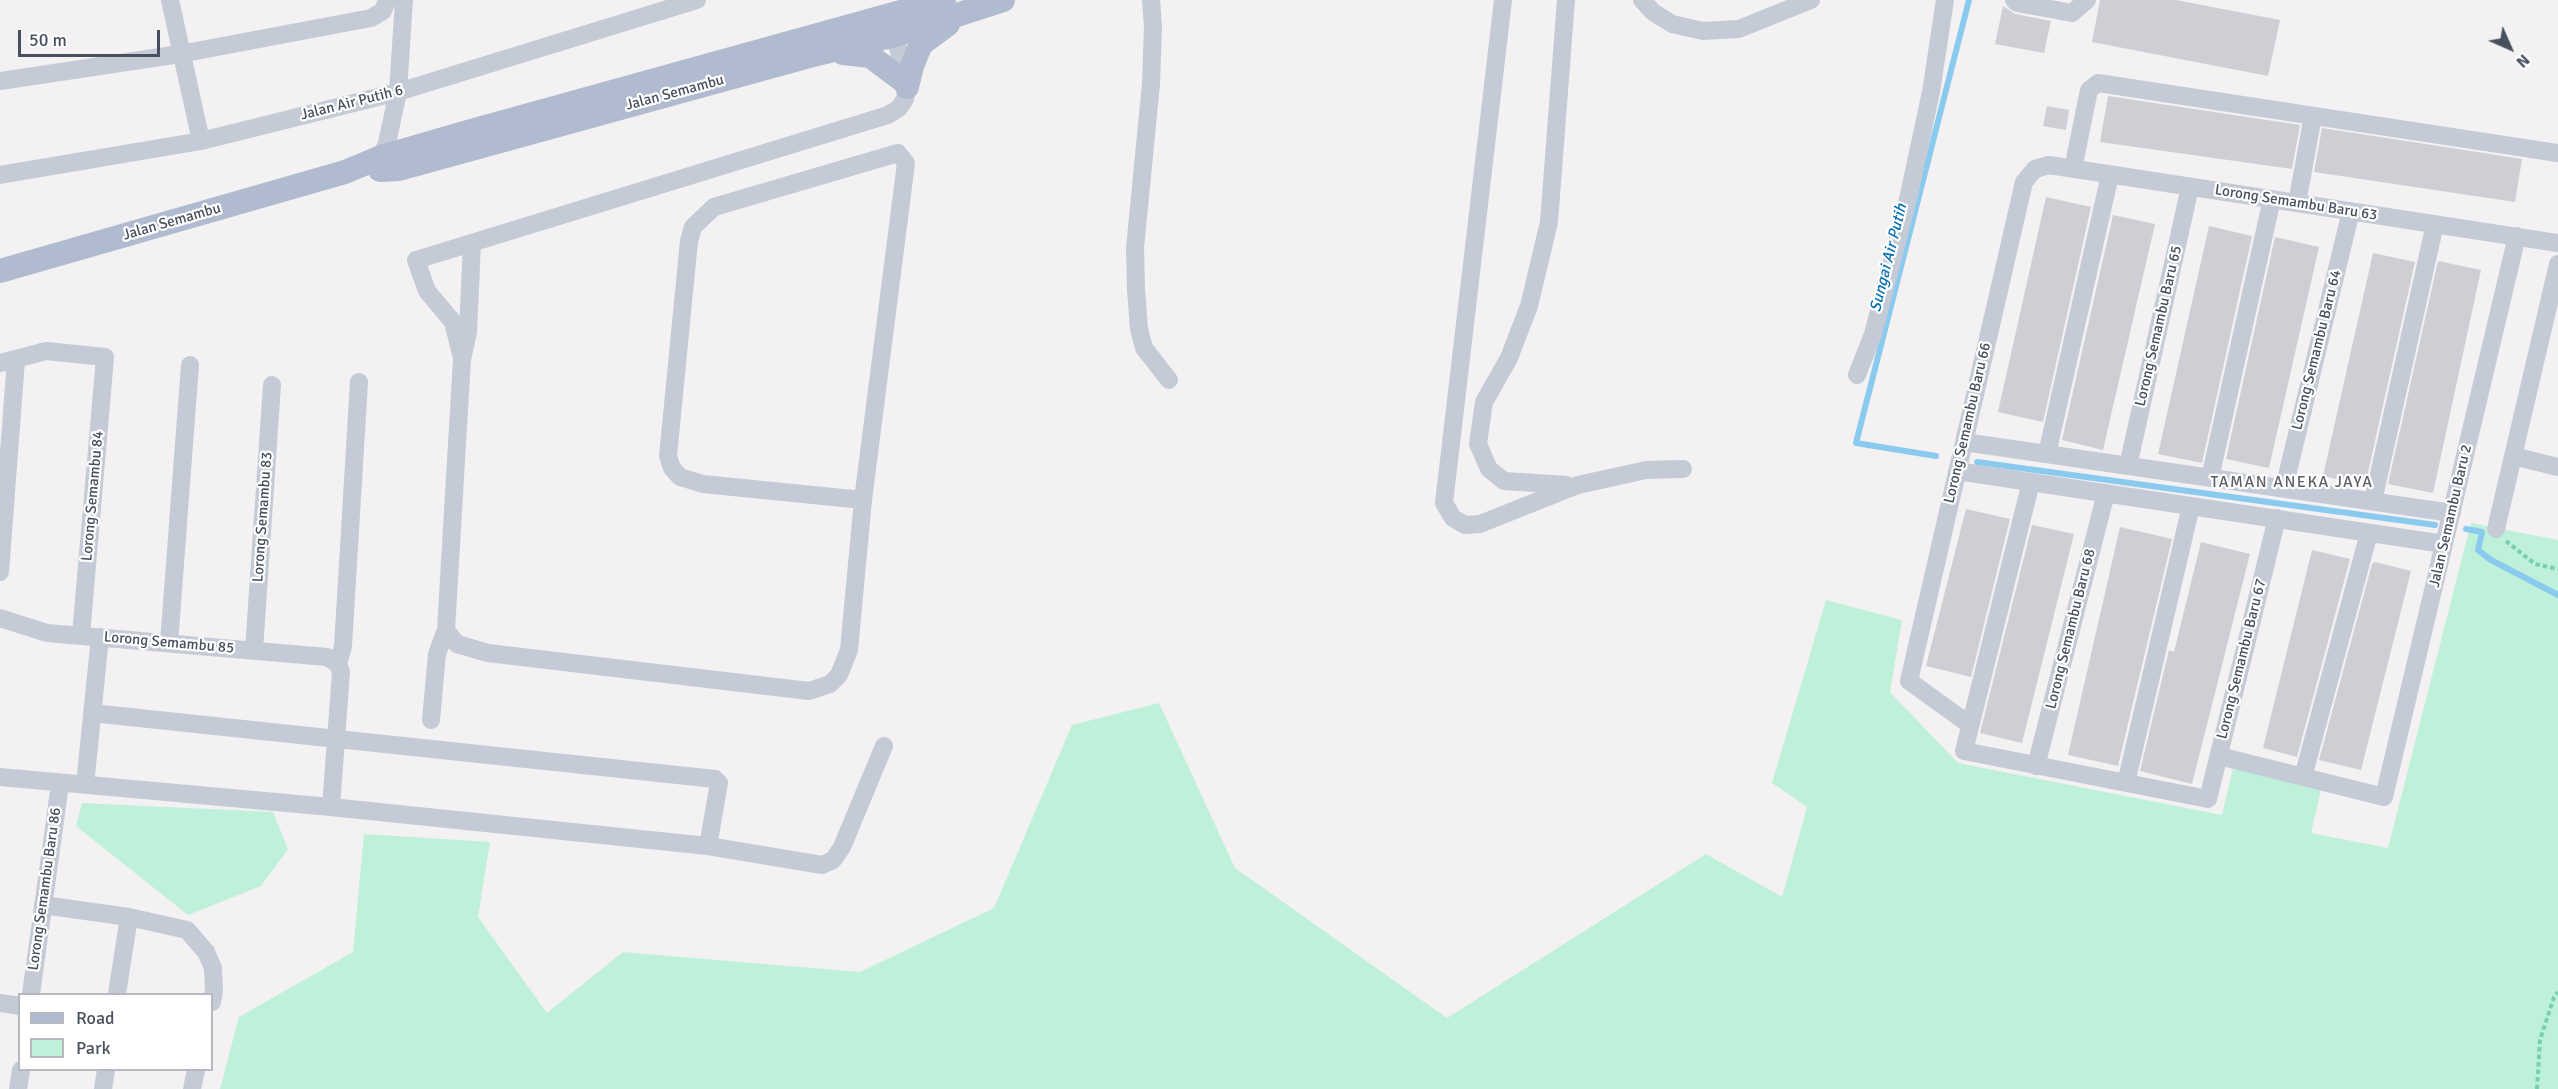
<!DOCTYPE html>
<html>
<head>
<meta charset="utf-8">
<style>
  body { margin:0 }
  #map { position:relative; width:2558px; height:1089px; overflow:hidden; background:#f3f1f1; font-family:Signika,sans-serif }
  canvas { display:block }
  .legend { position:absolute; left:18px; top:993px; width:195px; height:78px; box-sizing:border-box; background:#fff; border:2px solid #b6b9bf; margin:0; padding:8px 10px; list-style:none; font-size:18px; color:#48505f }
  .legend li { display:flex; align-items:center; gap:12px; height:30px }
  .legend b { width:30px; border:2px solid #b6b9bf }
  .north { position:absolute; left:2480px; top:18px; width:60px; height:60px; -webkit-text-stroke:4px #fff; paint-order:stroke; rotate:135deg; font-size:16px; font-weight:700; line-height:24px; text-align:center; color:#48505f }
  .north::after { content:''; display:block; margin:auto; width:21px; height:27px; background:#48505f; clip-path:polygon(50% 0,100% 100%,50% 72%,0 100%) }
  .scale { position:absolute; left:18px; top:30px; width:142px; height:27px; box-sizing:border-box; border:3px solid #48505f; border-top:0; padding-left:8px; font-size:18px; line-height:21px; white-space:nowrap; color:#48505f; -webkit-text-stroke:4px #fff; paint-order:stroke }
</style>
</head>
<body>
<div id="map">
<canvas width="2558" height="1089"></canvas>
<ul class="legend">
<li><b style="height:8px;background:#b0bbd0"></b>Road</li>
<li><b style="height:16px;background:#bff1da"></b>Park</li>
</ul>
<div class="north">N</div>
<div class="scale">50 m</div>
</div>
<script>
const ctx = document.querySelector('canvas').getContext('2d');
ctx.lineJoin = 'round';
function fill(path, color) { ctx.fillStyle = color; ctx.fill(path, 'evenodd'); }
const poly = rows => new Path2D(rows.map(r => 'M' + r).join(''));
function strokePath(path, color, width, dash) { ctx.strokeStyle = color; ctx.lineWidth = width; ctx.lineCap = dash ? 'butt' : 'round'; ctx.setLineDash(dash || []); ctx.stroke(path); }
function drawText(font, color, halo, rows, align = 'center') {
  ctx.font = font + ' Signika,sans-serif'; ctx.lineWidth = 4.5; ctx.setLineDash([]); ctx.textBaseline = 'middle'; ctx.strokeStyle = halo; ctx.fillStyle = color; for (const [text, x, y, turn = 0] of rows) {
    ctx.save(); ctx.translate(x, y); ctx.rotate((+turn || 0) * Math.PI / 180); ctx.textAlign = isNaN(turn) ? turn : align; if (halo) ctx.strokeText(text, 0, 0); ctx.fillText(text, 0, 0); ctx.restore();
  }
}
const green = poly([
  [2471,523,2558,540,2558,1089,220,1089,239,1017,353,952,364,834,490,842,478,917,547,1013,623,952,860,972,994,908,1072,725,1159,703,1235,868,1447,1018,1706,854,1782,897,1807,807,1772,783,1826,600,1902,620,1890,692,1958,763,2222,815,2233,768,2321,790,2311,833,2388,848],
  [82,803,273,812,288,849,261,886,188,915,76,826]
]);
const stream = poly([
  [1936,456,1856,443,1969,0],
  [1977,462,2435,525],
  [2466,529,2482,532,2478,550,2491,560,2558,595]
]);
const building = poly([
  [2100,0,2176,0,2280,20,2268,76,2092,42],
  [2003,6,2015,14,2051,21,2044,53,1995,44],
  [2108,96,2300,125,2292,169,2100,142],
  [2047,106,2069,110,2066,130,2043,126],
  [2322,128,2522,159,2515,202,2314,172],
  [2046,197,2091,207,2043,422,1998,412],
  [2113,215,2155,224,2103,450,2062,440],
  [2209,226,2252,236,2202,463,2158,454],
  [2275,237,2319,247,2269,468,2226,459],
  [2373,253,2415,262,2365,486,2323,476],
  [2438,261,2481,270,2433,493,2388,484],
  [1966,509,2010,519,1971,677,1926,666],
  [2032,525,2074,534,2022,743,1980,733],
  [2120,527,2172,539,2118,766,2068,755],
  [2201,542,2250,554,2192,784,2140,771,2169,650,2174,652],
  [2312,550,2350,559,2297,757,2263,748],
  [2375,562,2411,571,2361,770,2319,760,2372,564]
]);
const path = poly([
  [2506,541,2535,564,2558,569],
  [2537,1089,2540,1040,2554,997,2558,992]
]);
const minor = poly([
  [170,0,201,141],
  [1151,0,1153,27,1151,84,1135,248,1136,290,1139,329,1144,348,1169,380],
  [1503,0,1444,503,1453,518,1465,525,1480,524,1578,485,1646,470,1683,469],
  [1566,0,1549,222,1529,306,1509,358,1484,402,1478,444,1489,469,1504,481,1567,485],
  [1642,0,1653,12,1672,24,1703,31,1739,29,1811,0],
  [2014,0,2017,3,2072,13,2087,0],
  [0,81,180,54,371,18,383,11,387,0],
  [381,157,387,143,398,92,404,0],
  [2073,169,2089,90,2098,83,2558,153],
  [0,175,201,141,398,92,697,0],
  [2297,203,2313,116],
  [472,243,468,332,462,359,446,630,457,644,488,653,809,691,830,684,839,675,849,650,863,500,906,163,898,153,714,207,693,227,689,241,668,456,672,468,680,477,703,484,863,500],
  [461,354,453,322,427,291,416,260,888,115,899,108,905,99,907,87,895,35],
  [0,363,46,351,105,357,81,635],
  [1857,375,1873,334,1909,195,1931,92,1945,0],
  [1964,442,2452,513],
  [2047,454,2110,175],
  [2513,456,2558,467],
  [2128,466,2190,187],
  [1957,471,2444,544],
  [2210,478,2272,199],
  [2031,482,1964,751,2208,799,2277,518],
  [2284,488,2351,211],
  [2373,501,2435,224],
  [2496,529,2558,264],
  [0,572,16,360],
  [0,618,47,633,327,657,338,664],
  [169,643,190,365],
  [254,650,272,385],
  [92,713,715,779,719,783,708,846],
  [431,720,437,654,446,630],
  [1970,725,1909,681,2024,182,2035,169,2049,165,2558,243],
  [2219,756,2384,797,2517,236],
  [2036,766,2106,493],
  [0,777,331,807,708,846,822,865,833,860,842,847,884,746],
  [2303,777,2369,533],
  [2126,783,2191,506],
  [85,785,100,637],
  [331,807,341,672,338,664,343,646,359,382],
  [43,905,129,917,187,930,206,952,213,968,214,991,212,1002],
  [31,994,60,784],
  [117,994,129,917],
  [0,1003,20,1006],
  [18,1089,21,1070],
  [103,1089,106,1070],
  [192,1089,196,1070]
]);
const major = poly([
  [843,53,870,56,906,83],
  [907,87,912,66,921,44,948,24],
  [380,170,399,169,817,54,895,35,1003,0],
  [0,271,345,172,381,157,471,131,944,0]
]);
const streetNames = [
  ["Jalan Semambu",675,93,-15],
  ["Jalan Air Putih 6",352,103,-14],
  ["Lorong Semambu Baru 63",2296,203,9],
  ["Jalan Semambu",172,222,-16],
  ["Lorong Semambu Baru 65",2159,326,-77],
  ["Lorong Semambu Baru 64",2317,350,-76],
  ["Lorong Semambu Baru 66",1968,423,-77],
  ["Lorong Semambu 84",93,496,-85],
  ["Jalan Semambu Baru 2",2451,516,-77],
  ["Lorong Semambu 83",263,517,-86],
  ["Lorong Semambu Baru 68",2071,629,-76],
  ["Lorong Semambu 85",169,643,5],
  ["Lorong Semambu Baru 67",2242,659,-76],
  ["Lorong Semambu Baru 86",45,889,-82]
];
const waterNames = [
  ["Sungai Air Putih",1889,258,-76]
];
const neighbourhoodNames = [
  ["TAMAN ANEKA JAYA",2292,483]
];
fill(green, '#bff1da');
strokePath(stream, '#8bcaef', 6);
fill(building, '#cdcfd5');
strokePath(path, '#76d0b2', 4, [4.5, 3]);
strokePath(minor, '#c4cad6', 18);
strokePath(major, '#b0bbd0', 24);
drawText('15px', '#48505f', '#fff', streetNames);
drawText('italic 16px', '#0873b2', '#fff', waterNames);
ctx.letterSpacing = '1.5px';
drawText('16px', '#5d6066', '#fff', neighbourhoodNames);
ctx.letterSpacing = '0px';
</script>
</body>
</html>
